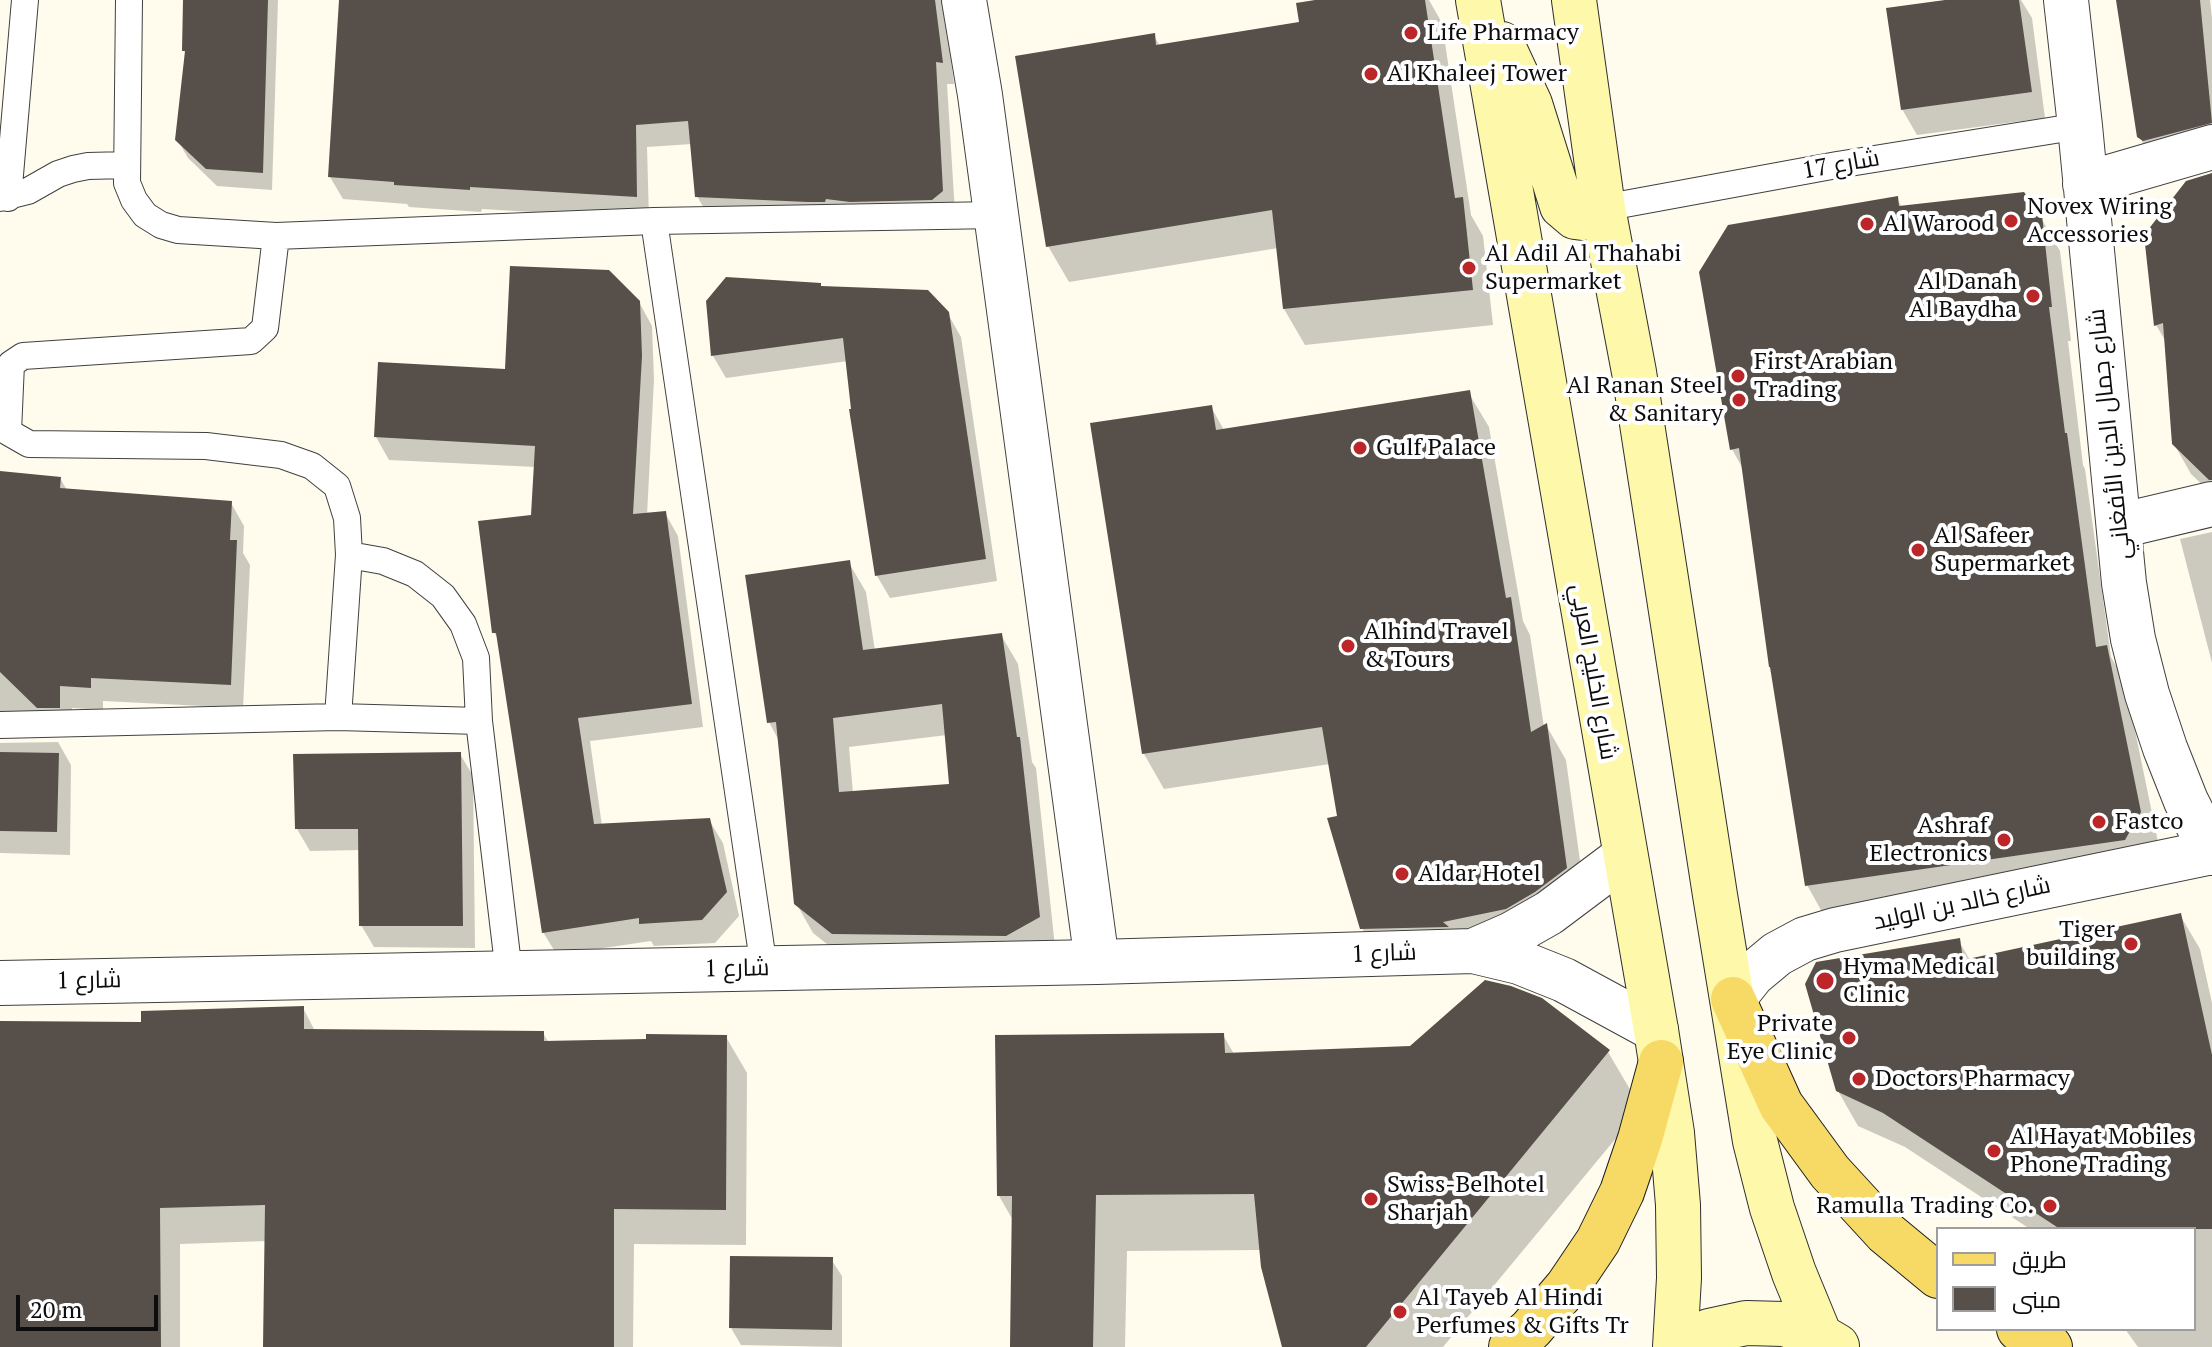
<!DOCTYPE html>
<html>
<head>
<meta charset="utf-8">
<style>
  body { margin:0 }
  #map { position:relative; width:2212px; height:1347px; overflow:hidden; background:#fffcee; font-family:"PT Serif",Cairo,serif }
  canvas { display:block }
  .legend { position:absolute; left:1936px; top:1227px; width:260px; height:104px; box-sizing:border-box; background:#fff; border:2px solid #9e9e9e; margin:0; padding:10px 14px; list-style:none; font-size:24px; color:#0d0d0d }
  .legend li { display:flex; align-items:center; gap:16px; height:40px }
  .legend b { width:40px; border:2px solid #9e9e9e }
  .scale { position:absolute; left:16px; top:1295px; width:142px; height:36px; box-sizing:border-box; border:4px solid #0d0d0d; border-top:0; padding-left:10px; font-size:24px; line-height:28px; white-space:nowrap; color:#0d0d0d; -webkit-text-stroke:6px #fff; paint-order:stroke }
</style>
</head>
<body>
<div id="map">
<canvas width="2212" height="1347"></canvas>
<ul class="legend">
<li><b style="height:10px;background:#f7d966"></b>طريق</li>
<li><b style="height:22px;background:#564f4a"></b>مبنى</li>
</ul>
<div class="scale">20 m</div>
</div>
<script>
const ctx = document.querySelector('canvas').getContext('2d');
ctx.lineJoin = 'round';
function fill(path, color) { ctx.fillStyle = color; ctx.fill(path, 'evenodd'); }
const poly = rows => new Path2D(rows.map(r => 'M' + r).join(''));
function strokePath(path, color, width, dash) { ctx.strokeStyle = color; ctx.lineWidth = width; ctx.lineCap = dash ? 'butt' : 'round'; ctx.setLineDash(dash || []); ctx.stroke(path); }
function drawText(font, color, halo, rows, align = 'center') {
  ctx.font = font + ' "PT Serif",Cairo,serif'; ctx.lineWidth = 8; ctx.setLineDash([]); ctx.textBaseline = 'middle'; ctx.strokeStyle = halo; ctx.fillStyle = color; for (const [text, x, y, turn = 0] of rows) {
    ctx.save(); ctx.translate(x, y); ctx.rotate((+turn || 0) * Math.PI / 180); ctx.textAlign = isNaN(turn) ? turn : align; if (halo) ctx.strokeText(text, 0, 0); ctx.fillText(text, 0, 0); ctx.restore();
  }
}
const shadow = poly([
  [185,0,278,0,272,190,217,186,188,158,177,139,186,55,184,50],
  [341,0,944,0,954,84,947,84,955,213,710,219,697,196,692,144,647,147,649,219,482,209,481,212,409,207,407,204,343,199,330,177],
  [1329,0,1429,0,1442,23,1471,215,1483,236,1493,325,1305,345,1284,309,1278,248,1069,282,1048,246,1154,36,1160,46,1301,24],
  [1961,0,2021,0,2032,18,2045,118,1917,135,1902,109],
  [2118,0,2210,0,2212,18,2212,149,2153,161,2139,136],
  [2212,175,2212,494,2191,474,2174,444,2166,342,2156,325],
  [1897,199,1902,207,2040,216,2060,251,2071,341,2068,341,2083,465,2085,469,2111,657,2125,682,2159,847,1826,919,1807,885,1744,471,1732,449],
  [821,287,948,314,961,337,997,581,890,598,877,576,851,411,854,411,848,361,726,378,713,356],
  [639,302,652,326,654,380,647,515,665,513,678,536,703,727,590,741,602,826,709,820,723,843,739,916,715,943,654,946,651,941,557,955,543,932,499,641,494,632,533,517,536,467,389,460,376,437,507,371],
  [1468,392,1489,427,1523,621,1530,635,1544,727,1546,725,1566,760,1586,904,1382,964,1362,928,1330,764,1164,789,1144,754,1211,407,1224,430],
  [0,473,60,478,67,490,231,503,244,526,243,553,250,565,243,708,103,701,103,710,72,708,72,730,6,734,0,739],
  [2212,532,2212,663,2180,539],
  [849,563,866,592,875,651,1001,635,1018,664,1032,762,1036,768,1055,947,851,963,813,933,796,903,779,741,769,722],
  [947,735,951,785,853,793,849,747],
  [58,742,71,765,70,855,0,853,0,743],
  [460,754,473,776,475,948,374,947,361,925,361,850,310,851,297,829],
  [2180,915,2200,949,2212,1003,2212,1347,2138,1347,2125,1329,2194,1329,2194,1229,2030,1229,1905,1147,1858,1126,1838,1091,1958,940,1970,960],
  [303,1008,315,1031,543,1033,549,1043,726,1037,747,1073,746,1245,634,1244,633,1347,265,1347,267,1241,180,1244,180,1347,0,1347,0,1023,143,1024],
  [1223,1035,1234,1054,1608,1052,1641,1108,1443,1347,1284,1347,1262,1250,1127,1251,1125,1347,1012,1347,1014,1222,999,1196],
  [831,1259,842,1276,842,1347,741,1345,731,1328]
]);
const building = poly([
  [183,0,268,0,263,173,206,169,175,140,185,51,182,51],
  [339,0,935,0,943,63,936,62,943,191,932,200,850,202,826,199,825,202,808,202,695,197,688,121,636,125,637,197,470,187,470,190,394,185,394,182,328,177],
  [1315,0,1425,0,1455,198,1463,197,1473,290,1283,309,1272,210,1046,247,1015,56,1155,33,1156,45,1299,22,1296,3],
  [1945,0,2019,0,2032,92,1901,110,1886,8],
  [2116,0,2200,0,2212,123,2143,141,2137,137],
  [2212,173,2212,480,2209,480,2172,444,2163,323,2154,326,2144,235,2186,181],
  [2024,192,2042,215,2052,307,2049,307,2065,433,2067,433,2096,647,2107,645,2141,812,2125,840,1805,886,1770,667,1769,667,1739,448,1730,450,1699,272,1728,225,1898,196,1899,206],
  [510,266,609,270,640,301,642,356,633,514,666,511,692,704,578,718,594,824,710,818,727,892,702,920,639,924,639,918,542,933,496,633,492,633,478,521,531,515,535,446,374,437,378,362,505,369],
  [726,277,821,283,821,286,928,290,949,312,986,559,875,576,849,409,851,409,843,338,711,356,706,301],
  [1470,390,1506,598,1511,597,1531,732,1547,723,1567,868,1535,892,1506,909,1443,922,1449,927,1360,929,1327,818,1337,816,1322,727,1142,754,1090,423,1212,405,1216,430],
  [0,471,61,477,60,488,232,501,230,540,237,540,231,685,91,678,91,688,60,686,60,708,37,708,0,672],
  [850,560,863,650,1002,633,1017,737,1020,737,1040,917,1006,936,832,934,794,904,776,722,767,723,745,575],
  [942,704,949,784,839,792,833,718],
  [0,752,59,753,57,832,0,831],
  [461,752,463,926,359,926,358,829,295,829,293,754],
  [2181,913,2212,1055,2212,1229,2060,1229,1883,1113,1836,1091,1805,984,1816,962,1960,938,1963,960],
  [1485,980,1511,986,1542,998,1610,1050,1366,1347,1282,1347,1261,1267,1254,1194,1096,1195,1093,1347,1010,1347,1012,1196,997,1196,995,1035,1224,1033,1225,1053,1410,1046],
  [304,1006,304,1029,544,1031,544,1041,646,1039,646,1034,727,1035,726,1210,614,1209,614,1347,263,1347,265,1205,160,1208,161,1347,0,1347,0,1021,141,1022,141,1011],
  [730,1256,833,1257,832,1330,729,1328]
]);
const service = poly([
  [129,0,127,183,134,200,145,215,161,225,178,230,276,236,654,221,996,215],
  [0,198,28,191,58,174,73,169,88,166,126,165],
  [8,198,25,0],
  [1603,208,1837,165,2080,126],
  [654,221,764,968],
  [276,236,265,328,251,341,23,356,11,364,8,432,29,444,206,446,281,455,312,466,337,486,347,518,349,555,338,717],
  [349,555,383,561,415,574,443,596,463,624,476,658,479,721,509,973],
  [0,725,338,717,479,721]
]);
const minor = poly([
  [964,0,980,95,1097,962],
  [2066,0,2080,126,2124,583,2133,639,2147,694,2165,748,2186,801,2212,853],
  [2085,184,2212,147],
  [2119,526,2212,504],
  [1473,951,1512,934,1549,913,1625,856],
  [0,983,1097,962,1473,951,1519,962,1564,980,1656,1030],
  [1733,999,1753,974,1777,954,1805,939,1835,930,2212,852]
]);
const secondary = poly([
  [1478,0,1656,1030,1672,1133,1678,1205,1679,1278,1675,1347],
  [1574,0,1603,208,1634,372,1715,895,1755,1141,1772,1208,1794,1273,1820,1336],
  [1502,44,1530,104,1562,206,1575,217,1583,218,1591,217,1603,208],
  [1680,1347,1709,1331,1746,1323,1784,1324,1820,1336,1837,1346]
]);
const primary = poly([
  [1733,999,1781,1105,1830,1172,1886,1233,1938,1276],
  [2019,1329,2050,1347],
  [1511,1347,1531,1329,1567,1287,1598,1241,1622,1192,1640,1139,1661,1062]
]);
const markers = [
  [1411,33,8,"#bc2628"],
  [1371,74,8,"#bc2628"],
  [2011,221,8,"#bc2628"],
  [1867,224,8,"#bc2628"],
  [1469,268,8,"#bc2628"],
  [2033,296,8,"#bc2628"],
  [1738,376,8,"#bc2628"],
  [1739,400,8,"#bc2628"],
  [1360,448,8,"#bc2628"],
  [1918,550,8,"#bc2628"],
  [1348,646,8,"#bc2628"],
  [2099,822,8,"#bc2628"],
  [2004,840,8,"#bc2628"],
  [1402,874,8,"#bc2628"],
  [2131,944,8,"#bc2628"],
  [1825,981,10,"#bc2628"],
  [1849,1038,8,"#bc2628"],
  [1859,1079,8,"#bc2628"],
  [1994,1151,8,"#bc2628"],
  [1371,1199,8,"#bc2628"],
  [2050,1206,8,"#bc2628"],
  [1400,1312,8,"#bc2628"]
];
const poiNames = [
  ["Life Pharmacy",1427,33],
  ["Al Khaleej Tower",1387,74],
  ["Novex Wiring",2027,207],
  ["Accessories",2027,235],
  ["Al Warood",1883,224],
  ["Al Adil Al Thahabi",1485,254],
  ["Supermarket",1485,282],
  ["Al Danah",2017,282,"right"],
  ["Al Baydha",2017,310,"right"],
  ["First Arabian",1754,362],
  ["Trading",1754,390],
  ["Al Ranan Steel",1723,386,"right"],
  ["& Sanitary",1723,414,"right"],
  ["Gulf Palace",1376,448],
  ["Al Safeer",1934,536],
  ["Supermarket",1934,564],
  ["Alhind Travel",1364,632],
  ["& Tours",1364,660],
  ["Fastco",2115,822],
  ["Ashraf",1988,826,"right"],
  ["Electronics",1988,854,"right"],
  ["Aldar Hotel",1418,874],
  ["Tiger",2115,930,"right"],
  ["building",2115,958,"right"],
  ["Hyma Medical",1843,967],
  ["Clinic",1843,995],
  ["Private",1833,1024,"right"],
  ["Eye Clinic",1833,1052,"right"],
  ["Doctors Pharmacy",1875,1079],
  ["Al Hayat Mobiles",2010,1137],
  ["Phone Trading",2010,1165],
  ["Swiss-Belhotel",1387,1185],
  ["Sharjah",1387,1213],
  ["Ramulla Trading Co.",2034,1206,"right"],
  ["Al Tayeb Al Hindi",1416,1298],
  ["Perfumes & Gifts Tr",1416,1326]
];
const streetNames = [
  ["شارع 17",1841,165,-10],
  ["شارع جمال الدين الأفغاني",2110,434,-96],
  ["شارع الخليج العربي",1593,672,80],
  ["شارع خالد بن الوليد",1962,904,-12],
  ["شارع 1",1384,954,-2],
  ["شارع 1",737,969,-1],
  ["شارع 1",89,981,-1]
];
fill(shadow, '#0003');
fill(building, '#564f4a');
strokePath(service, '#404040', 28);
strokePath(minor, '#404040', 46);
strokePath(secondary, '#2f2f2f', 46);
strokePath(primary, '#1e1e1e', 46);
strokePath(service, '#fff', 26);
strokePath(minor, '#fff', 44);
strokePath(secondary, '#fef8aa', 44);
strokePath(primary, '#f7d966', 44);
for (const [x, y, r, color] of markers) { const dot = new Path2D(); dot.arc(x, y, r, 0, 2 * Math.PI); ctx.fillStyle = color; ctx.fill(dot); strokePath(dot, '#fff', 3); }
drawText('24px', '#0d0d0d', '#fff', poiNames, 'left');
drawText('24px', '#0d0d0d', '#fff', streetNames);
</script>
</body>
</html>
